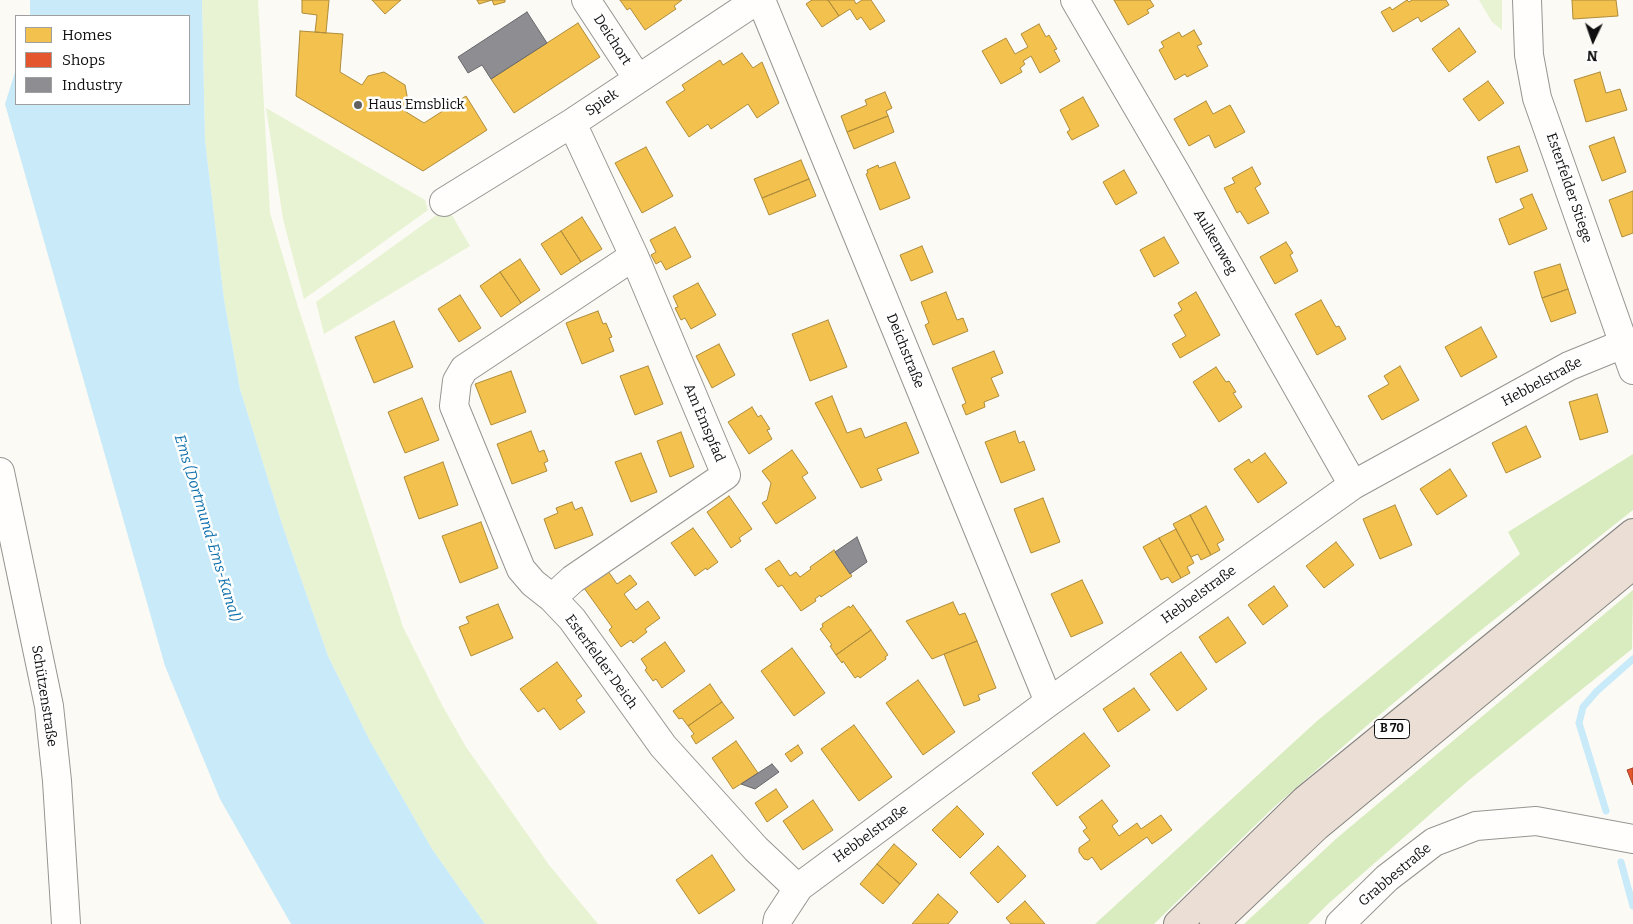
<!DOCTYPE html>
<html>
<head>
<meta charset="utf-8">
<style>
  body { margin:0 }
  #map { position:relative; width:1633px; height:924px; overflow:hidden; background:#fcfaf4; font-family:Bitter,serif }
  canvas { display:block }
  .legend { position:absolute; left:15px; top:15px; width:175px; height:90px; box-sizing:border-box; background:#fff; border:1px solid #9f9f9f; margin:0; padding:6px 9px; list-style:none; font-size:15px; color:#0f0f0f }
  .legend li { display:flex; align-items:center; gap:10px; height:25px }
  .legend b { width:25px; border:1px solid #9f9f9f }
  .north { position:absolute; left:1568px; top:15px; width:50px; height:50px; -webkit-text-stroke:4px #fff; paint-order:stroke; rotate:183deg; font-size:14px; font-weight:700; line-height:20px; text-align:center; color:#0f0f0f }
  .north::after { content:''; display:block; margin:auto; width:18px; height:22px; background:#0f0f0f; clip-path:polygon(50% 0,100% 100%,50% 72%,0 100%) }
</style>
</head>
<body>
<div id="map">
<canvas width="1633" height="924"></canvas>
<ul class="legend">
<li><b style="height:14px;background:#f2c14e"></b>Homes</li>
<li><b style="height:14px;background:#e4572e"></b>Shops</li>
<li><b style="height:14px;background:#8d8d92"></b>Industry</li>
</ul>
<div class="north">N</div>
</div>
<script>
const ctx = document.querySelector('canvas').getContext('2d');
ctx.lineJoin = 'round';
function fill(path, color) { ctx.fillStyle = color; ctx.fill(path, 'evenodd'); }
const poly = rows => new Path2D(rows.map(r => 'M' + r).join(''));
function strokePath(path, color, width, dash) { ctx.strokeStyle = color; ctx.lineWidth = width; ctx.lineCap = dash ? 'butt' : 'round'; ctx.setLineDash(dash || []); ctx.stroke(path); }
function drawText(font, color, halo, rows, align = 'center') {
  ctx.font = font + ' Bitter,serif'; ctx.lineWidth = 5; ctx.setLineDash([]); ctx.textBaseline = 'middle'; ctx.strokeStyle = halo; ctx.fillStyle = color; for (const [text, x, y, turn = 0] of rows) {
    ctx.save(); ctx.translate(x, y); ctx.rotate((+turn || 0) * Math.PI / 180); ctx.textAlign = isNaN(turn) ? turn : align; if (halo) ctx.strokeText(text, 0, 0); ctx.fillText(text, 0, 0); ctx.restore();
  }
}
const green = poly([
  [202,0,258,0,270,213,298,307,403,627,442,705,466,747,549,865,598,924,485,924,432,849,370,741,328,656,283,527,240,389,224,299,205,140],
  [1479,0,1502,0,1502,30,1492,22],
  [266,108,425,200,428,210,304,299,283,219],
  [442,211,450,212,470,246,324,334,316,302]
]);
const forest = poly([
  [1633,454,1633,510,1471,638,1371,722,1273,808,1154,924,1095,924,1317,721,1520,554,1508,532],
  [1633,590,1632,649,1468,781,1328,904,1308,924,1244,924,1337,838]
]);
const water = poly([
  [30,0,202,0,205,140,224,299,240,389,283,527,328,656,370,741,432,849,485,924,291,924,220,799,165,666,5,104,16,69,16,104,189,104,189,16,30,16]
]);
const homes = poly([
  [302,0,329,0,326,33,315,32,317,15,302,13,302,0],
  [372,0,401,0,385,14,372,0],
  [477,0,505,0,505,2,494,5,492,0,479,4,477,0],
  [620,0,682,0,674,6,676,9,645,30,630,8,627,10,620,0],
  [812,0,828,0,839,16,822,27,806,4,812,0],
  [828,0,854,0,856,4,862,0,871,0,885,21,870,30,861,17,857,20,850,9,839,16,828,0],
  [1114,0,1150,0,1154,6,1147,10,1149,13,1128,25,1114,0],
  [1407,0,1409,2,1412,0,1446,0,1449,5,1421,22,1418,17,1393,32,1381,12,1390,7,1392,10,1407,0],
  [1572,0,1616,0,1618,16,1573,19,1572,0],
  [578,23,600,57,514,113,491,79,578,23],
  [1039,24,1046,37,1049,35,1057,49,1054,50,1060,61,1040,73,1031,56,1023,61,1025,64,1020,68,1022,72,1001,84,982,51,1006,38,1015,54,1028,47,1021,34,1039,24],
  [1459,28,1476,52,1449,72,1432,49,1459,28],
  [1194,30,1202,44,1197,46,1208,66,1187,77,1185,74,1175,80,1159,50,1164,47,1161,42,1179,32,1182,37,1194,30],
  [300,31,343,34,340,72,362,85,368,76,384,72,405,85,408,101,403,110,424,123,466,96,487,130,423,171,296,96,300,31],
  [742,53,753,68,762,62,779,103,757,118,748,104,711,129,708,124,689,137,666,102,685,90,682,85,720,60,723,65,742,53],
  [1600,72,1606,93,1620,89,1627,110,1586,122,1574,80,1600,72],
  [1488,81,1504,103,1479,121,1463,99,1488,81],
  [885,92,892,108,886,111,888,116,847,132,841,116,867,105,865,100,885,92],
  [1083,97,1099,126,1072,140,1067,132,1070,130,1060,110,1083,97],
  [1206,101,1213,114,1230,105,1245,132,1215,148,1209,135,1189,146,1174,119,1206,101],
  [888,116,894,132,854,149,847,132,888,116],
  [1614,137,1626,172,1602,181,1589,146,1614,137],
  [1519,146,1528,171,1496,183,1487,157,1519,146],
  [646,147,673,196,642,213,615,163,646,147],
  [801,160,809,179,762,198,754,179,801,160],
  [895,162,910,198,880,210,866,174,868,173,867,170,878,165,879,168,895,162],
  [1252,167,1261,184,1255,188,1269,213,1248,224,1240,211,1237,213,1224,188,1235,183,1232,178,1252,167],
  [1124,170,1137,193,1116,205,1103,182,1124,170],
  [809,179,816,196,769,215,762,198,809,179],
  [1633,191,1633,233,1622,237,1609,200,1633,191],
  [1532,194,1547,229,1509,245,1499,219,1524,208,1520,199,1532,194],
  [582,217,602,249,581,262,561,231,582,217],
  [675,227,691,257,666,270,661,261,656,264,651,255,656,252,650,240,675,227],
  [561,231,581,262,561,275,541,244,561,231],
  [1164,237,1179,263,1154,277,1140,250,1164,237],
  [1286,242,1293,253,1290,255,1298,271,1275,284,1260,257,1286,242],
  [922,246,933,272,911,281,900,255,922,246],
  [520,259,540,290,521,303,500,272,520,259],
  [1560,264,1568,289,1542,298,1534,272,1560,264],
  [500,272,521,303,501,317,480,286,500,272],
  [698,283,716,315,691,329,685,318,681,320,675,308,678,307,673,296,698,283],
  [1568,289,1576,313,1551,322,1542,298,1568,289],
  [946,292,957,320,963,318,968,331,933,345,925,325,929,323,921,302,946,292],
  [1196,292,1220,335,1180,358,1172,344,1186,336,1174,315,1182,310,1178,303,1196,292],
  [460,295,481,328,459,342,438,309,460,295],
  [1321,300,1336,327,1339,326,1346,339,1317,355,1295,314,1321,300],
  [598,311,603,324,606,323,612,337,609,338,614,351,582,364,566,323,598,311],
  [828,320,847,367,810,381,792,334,828,320],
  [394,321,413,367,374,383,355,337,394,321],
  [1481,327,1497,357,1461,377,1445,347,1481,327],
  [719,344,735,375,712,388,696,356,719,344],
  [994,351,1003,373,991,378,999,396,984,402,985,407,966,415,962,405,966,403,952,368,994,351],
  [648,366,663,404,635,415,620,376,648,366],
  [1400,366,1419,400,1382,420,1368,396,1389,384,1384,376,1400,366],
  [1216,367,1226,382,1229,381,1236,392,1233,393,1242,407,1219,422,1193,382,1216,367],
  [511,371,526,412,491,425,475,384,511,371],
  [1597,394,1608,432,1580,440,1569,402,1597,394],
  [832,396,847,433,861,428,865,438,906,422,919,453,877,469,882,480,861,488,815,403,832,396],
  [422,398,439,440,405,453,388,412,422,398],
  [752,407,758,417,761,415,770,429,767,430,772,439,749,454,728,422,752,407],
  [1526,426,1541,457,1506,473,1492,443,1526,426],
  [531,431,539,452,544,450,548,461,544,463,547,471,512,484,497,444,531,431],
  [1015,431,1019,443,1024,441,1035,470,1001,483,985,442,1015,431],
  [681,432,694,467,670,477,657,441,681,432],
  [792,450,808,473,802,477,816,498,776,524,762,503,767,500,771,483,762,471,792,450],
  [641,453,657,492,631,502,615,462,641,453],
  [1265,453,1287,483,1258,503,1234,469,1249,459,1251,463,1265,453],
  [443,462,458,505,419,519,404,477,443,462],
  [1450,469,1467,496,1437,515,1420,489,1450,469],
  [729,496,752,529,739,538,741,541,731,548,707,512,729,496],
  [1043,498,1060,542,1031,553,1014,509,1043,498],
  [572,502,575,510,582,507,593,535,555,549,544,519,558,513,556,508,572,502],
  [1395,505,1412,545,1380,559,1363,519,1395,505],
  [1206,506,1224,540,1217,544,1220,550,1211,555,1190,515,1206,506],
  [1190,515,1211,555,1201,560,1198,554,1191,557,1173,524,1190,515],
  [481,522,498,568,460,583,442,536,481,522],
  [693,528,718,562,707,570,706,568,695,576,671,543,693,528],
  [1176,529,1194,563,1187,567,1190,573,1181,578,1159,538,1176,529],
  [1159,538,1181,578,1172,583,1168,577,1161,580,1143,547,1159,538],
  [1336,542,1354,565,1324,588,1306,566,1336,542],
  [834,550,852,576,821,597,820,595,815,599,816,601,801,611,782,585,778,587,765,569,779,560,790,576,796,572,800,577,811,569,810,567,834,550],
  [608,571,617,584,630,575,637,584,624,594,636,610,648,601,660,618,645,629,647,632,633,643,631,640,621,647,609,630,612,627,584,588,608,571],
  [1082,580,1103,623,1071,637,1051,594,1082,580],
  [1274,586,1288,606,1263,625,1248,605,1274,586],
  [953,602,959,615,965,613,977,641,932,659,906,621,953,602],
  [498,604,513,638,471,656,459,627,469,623,466,617,498,604],
  [853,605,871,630,836,655,830,646,832,645,820,629,823,627,822,624,849,606,850,608,853,605],
  [1228,617,1246,643,1216,663,1199,637,1228,617],
  [871,630,888,655,885,657,886,659,860,678,858,676,855,678,843,661,842,663,836,655,871,630],
  [977,641,996,688,978,695,980,700,964,706,944,654,977,641],
  [665,642,685,671,662,688,656,679,653,681,645,670,647,668,641,659,665,642],
  [792,648,825,693,794,716,761,671,792,648],
  [1181,652,1207,689,1177,711,1150,674,1181,652],
  [557,662,582,696,576,700,585,712,560,730,544,708,538,712,520,689,557,662],
  [918,680,955,732,923,755,886,703,918,680],
  [710,684,722,702,688,726,682,718,679,719,673,711,710,684],
  [1134,688,1150,710,1118,732,1103,709,1134,688],
  [722,702,734,718,696,744,691,736,694,734,688,726,722,702],
  [854,725,892,777,859,801,821,749,854,725],
  [1084,733,1110,766,1057,806,1032,773,1084,733],
  [736,741,758,773,733,789,712,758,736,741],
  [798,745,803,753,791,762,785,754,798,745],
  [776,789,788,807,767,822,755,803,776,789],
  [813,800,833,830,803,850,783,821,813,800],
  [1102,800,1118,821,1112,826,1119,836,1137,823,1141,829,1161,815,1172,830,1152,844,1147,837,1101,870,1092,857,1088,860,1084,859,1079,852,1079,848,1090,840,1083,831,1087,828,1079,817,1102,800],
  [957,806,984,834,960,858,932,830,957,806],
  [894,844,917,864,900,884,877,864,894,844],
  [998,846,1026,876,998,903,970,873,998,846],
  [712,855,735,890,699,914,676,880,712,855],
  [877,864,900,884,883,904,860,884,877,864],
  [938,894,958,912,948,924,912,924,938,894],
  [1025,901,1045,924,1011,924,1006,918,1025,901]
]);
const shops = poly([
  [1633,768,1633,785,1627,770,1633,768]
]);
const industry = poly([
  [527,12,547,43,491,79,482,65,468,73,458,57,527,12],
  [857,537,867,562,850,574,835,552,857,537],
  [772,764,779,772,755,789,741,784,772,764]
]);
const stream = poly([
  [1606,811,1579,723,1583,707,1597,691,1633,659],
  [1621,862,1633,906]
]);
const minor = poly([
  [586,0,638,79],
  [761,0,1049,702],
  [1075,0,1176,173,1353,485],
  [1527,0,1529,55,1537,98,1633,370],
  [444,202,572,123,757,0],
  [634,256,464,369,457,381,454,406,521,569,533,583,552,598,572,619,663,746,756,849,791,882,799,887],
  [0,472,49,706,57,781,66,924],
  [552,598,573,579,598,562,726,475,634,256,572,123],
  [777,924,778,919,799,887,1049,702,1353,485,1569,366,1623,344],
  [1340,924,1387,878,1434,842,1476,826,1536,821,1633,839]
]);
const highway = poly([
  [1178,924,1305,800,1633,533],
  [1214,924,1316,827,1633,565]
]);
const markers = [
  [358,105,5,"#62615f"]
];
const shields = [
  [1392,729,35]
];
const shieldNames = [
  ["B 70",1392,729]
];
const streetNames = [
  ["Deichort",612,40,57],
  ["Spiek",602,103,-34],
  ["Esterfelder Stiege",1569,188,71],
  ["Aulkenweg",1215,242,60],
  ["Deichstraße",905,351,68],
  ["Hebbelstraße",1542,382,-28],
  ["Am Emspfad",704,423,67],
  ["Hebbelstraße",1199,595,-36],
  ["Esterfelder Deich",601,662,54],
  ["Schützenstraße",44,696,81],
  ["Hebbelstraße",871,834,-36],
  ["Grabbestraße",1395,875,-40]
];
const poiNames = [
  ["Haus Emsblick",368,105]
];
const waterNames = [
  ["Ems (Dortmund-Ems-Kanal)",207,528,73]
];
fill(green, '#e7f3d2');
fill(forest, '#d8ecbf');
fill(water, '#c8eaf9');
fill(homes, '#f2c14e');
strokePath(homes, '#ae8c3b', 1);
fill(shops, '#e4572e');
strokePath(shops, '#a44125', 1);
fill(industry, '#8d8d92');
strokePath(industry, '#67676b', 1);
strokePath(stream, '#c8eaf9', 7);
strokePath(minor, '#969592', 30);
strokePath(highway, '#83827f', 30);
strokePath(minor, '#fffefd', 28);
strokePath(highway, '#ebdfd5', 28);
for (const [x, y, r, color] of markers) { const dot = new Path2D(); dot.arc(x, y, r, 0, 2 * Math.PI); ctx.fillStyle = color; ctx.fill(dot); strokePath(dot, '#fff', 2); }
for (const [x, y, w] of shields) { const box = new Path2D(); box.roundRect(x - w / 2, y - 9.5, w, 19, 4); ctx.fillStyle = '#fff'; ctx.fill(box); strokePath(box, '#0f0f0f', 1); }
drawText('bold 12px', '#0f0f0f', null, shieldNames);
drawText('14px', '#0f0f0f', '#fff', streetNames);
drawText('14px', '#0f0f0f', '#fff', poiNames, 'left');
drawText('italic 15px', '#0d6fac', '#fff', waterNames);
</script>
</body>
</html>
